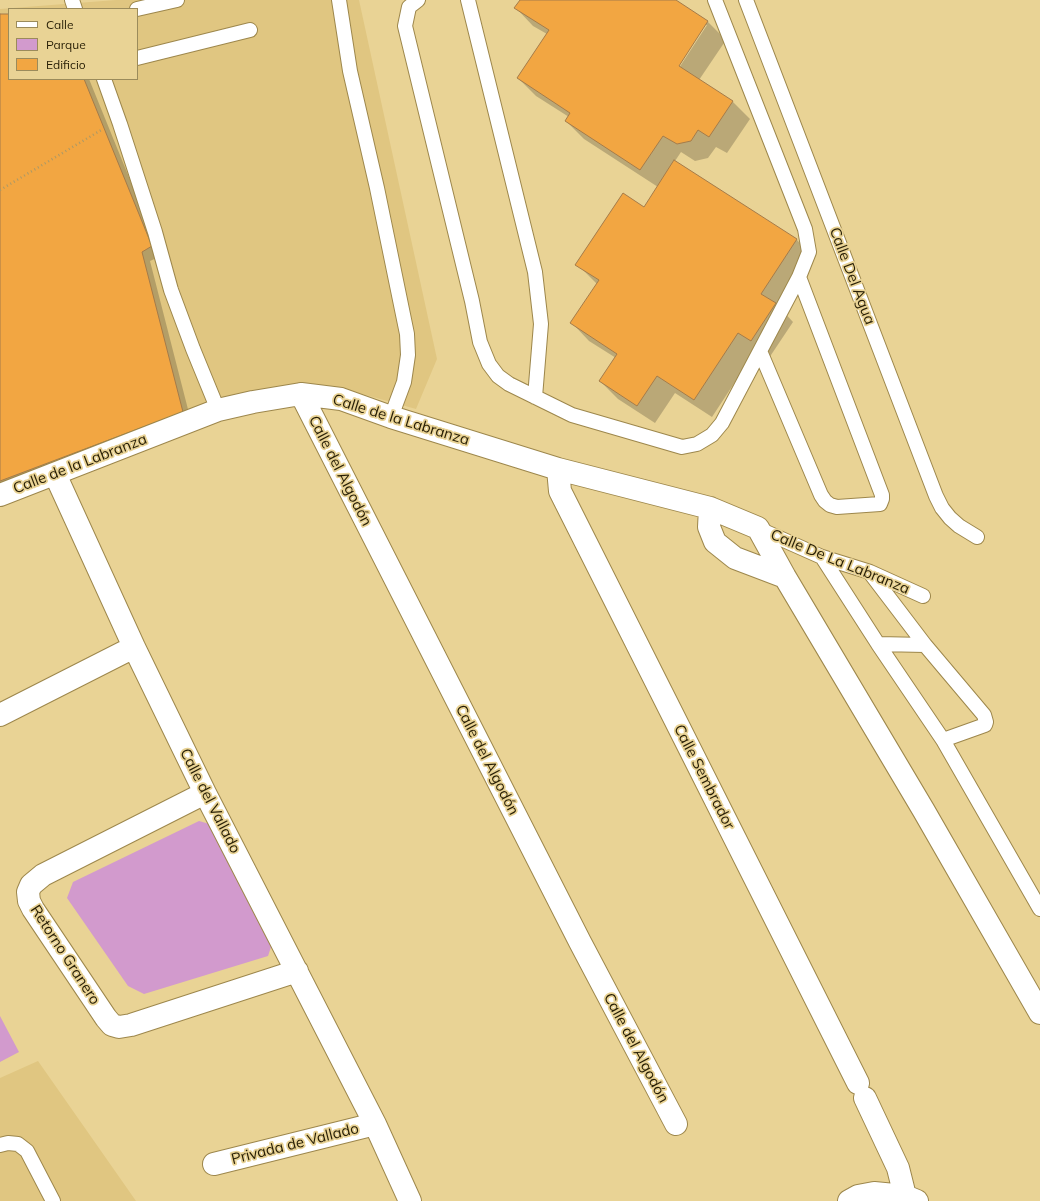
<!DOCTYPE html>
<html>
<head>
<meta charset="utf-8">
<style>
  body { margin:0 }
  #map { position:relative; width:1040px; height:1201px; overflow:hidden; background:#e9d395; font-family:Mulish,sans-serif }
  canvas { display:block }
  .legend { position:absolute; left:8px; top:8px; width:130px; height:72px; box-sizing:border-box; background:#e9d395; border:1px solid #9b8b5b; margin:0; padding:5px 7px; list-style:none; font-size:12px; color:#271e05 }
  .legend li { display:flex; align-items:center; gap:8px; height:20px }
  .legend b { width:20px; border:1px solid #9b8b5b }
</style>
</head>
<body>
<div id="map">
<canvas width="1040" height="1201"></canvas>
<ul class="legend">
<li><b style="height:5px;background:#fff"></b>Calle</li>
<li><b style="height:11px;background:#d29acd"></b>Parque</li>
<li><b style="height:11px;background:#f2a642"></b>Edificio</li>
</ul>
</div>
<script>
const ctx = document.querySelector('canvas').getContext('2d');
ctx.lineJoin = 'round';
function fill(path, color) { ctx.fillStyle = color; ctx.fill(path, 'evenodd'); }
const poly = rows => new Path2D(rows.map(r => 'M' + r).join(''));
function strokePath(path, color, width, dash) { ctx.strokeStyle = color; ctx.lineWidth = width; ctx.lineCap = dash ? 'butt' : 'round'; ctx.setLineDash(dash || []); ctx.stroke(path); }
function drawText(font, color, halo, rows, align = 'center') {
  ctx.font = font + ' Mulish,sans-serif'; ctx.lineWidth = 3.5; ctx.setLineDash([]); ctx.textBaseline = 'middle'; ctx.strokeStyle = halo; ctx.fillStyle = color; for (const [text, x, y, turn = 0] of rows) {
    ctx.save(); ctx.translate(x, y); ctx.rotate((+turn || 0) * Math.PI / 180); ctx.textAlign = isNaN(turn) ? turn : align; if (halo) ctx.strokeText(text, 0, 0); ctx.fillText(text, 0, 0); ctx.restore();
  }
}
const built = poly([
  [116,0,359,0,437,359,416,409,355,392,312,388,0,484,0,9],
  [9,9,137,9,137,79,9,79],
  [38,1061,136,1201,0,1201,0,1078]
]);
const green = poly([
  [199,821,213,825,273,941,268,956,144,994,128,986,67,898,73,882],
  [0,1016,19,1052,0,1062]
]);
const shadow = poly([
  [521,0,674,0,708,22,726,40,699,80,732,101,750,119,727,153,716,147,708,158,695,161,681,152,675,161,797,240,814,258,781,309,793,322,769,358,756,350,712,417,675,393,655,423,618,399,600,381,616,358,589,341,572,323,597,284,577,264,644,208,658,187,584,139,566,121,569,117,536,96,518,78,547,34,533,26,516,8],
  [705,25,707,25,677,71,676,70],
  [0,15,9,15,9,79,89,79,161,256,150,261,191,421,0,493]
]);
const building = poly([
  [520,0,676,0,708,21,679,66,733,101,709,137,698,130,691,141,677,144,663,136,640,170,565,121,570,113,517,78,549,30,514,8,520,0],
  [0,14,9,14,9,79,84,79,152,246,142,252,183,412,0,481,0,14],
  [674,160,797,239,761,294,776,303,751,341,738,333,694,400,657,376,637,406,599,381,617,354,570,323,599,280,575,265,623,193,644,207,674,160]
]);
const path = poly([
  [0,190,103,129]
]);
const lane = poly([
  [72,0,75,9],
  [339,0,350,71,377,188,407,334,408,355,404,382,391,417],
  [418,0,409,7,405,26,472,301,480,342,489,364,498,376,509,384,572,415,682,447,697,444,712,435,722,423,799,277,809,252,805,229,715,0],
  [468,0,535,272,541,324,535,397],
  [746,0,936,496,942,508,950,518,959,526,977,537],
  [137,9,177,0],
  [137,58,250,30],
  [104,79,120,124,155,232,171,290,193,349,218,410],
  [760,351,821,495,825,501,830,505,837,507,880,504,882,499,882,495,799,277],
  [759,529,822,557,870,572,923,596],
  [822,557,878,644,943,740,985,725,986,722,984,715,925,645,878,644],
  [871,574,925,645],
  [943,740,1040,909],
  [0,1145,8,1143,18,1144,27,1151,53,1201]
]);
const street = poly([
  [301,394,580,942,676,1124],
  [558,469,560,491,858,1083],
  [55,474,134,647,205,793,375,1124,410,1201],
  [0,495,218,410,253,402,301,394,341,399,391,417,558,469,710,508,758,528,785,577,924,811,1040,1013],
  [710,508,709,527,715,542,735,558,785,577],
  [0,715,134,647],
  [205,793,43,875,31,885,28,892,29,901,33,909,106,1018,112,1025,119,1027,131,1025,297,971],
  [865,1098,898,1168,905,1196],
  [214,1164,375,1124],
  [849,1201,858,1196,874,1193,905,1196,917,1201]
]);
const streetNames = [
  ["Calle Del Agua",852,276,69],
  ["Calle de la Labranza",401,420,17],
  ["Calle de la Labranza",80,464,-21],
  ["Calle del Algodón",340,471,63],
  ["Calle De La Labranza",840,562,22],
  ["Calle del Algodón",487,760,63],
  ["Calle Sembrador",704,777,63],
  ["Calle del Vallado",210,801,63],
  ["Retorno Granero",65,955,57],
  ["Calle del Algodón",636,1048,62],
  ["Privada de Vallado",295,1144,-14]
];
fill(built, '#e0c681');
fill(green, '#d29acd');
fill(shadow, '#0003');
fill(building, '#f2a642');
strokePath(building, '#a47b4a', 1);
strokePath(lane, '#9d874c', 16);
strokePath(street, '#9d874c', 24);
strokePath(path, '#ab9967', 2.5, [1, 3]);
strokePath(lane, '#fff', 14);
strokePath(street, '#fff', 22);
drawText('15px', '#271e05', '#e9d395', streetNames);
</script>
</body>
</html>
